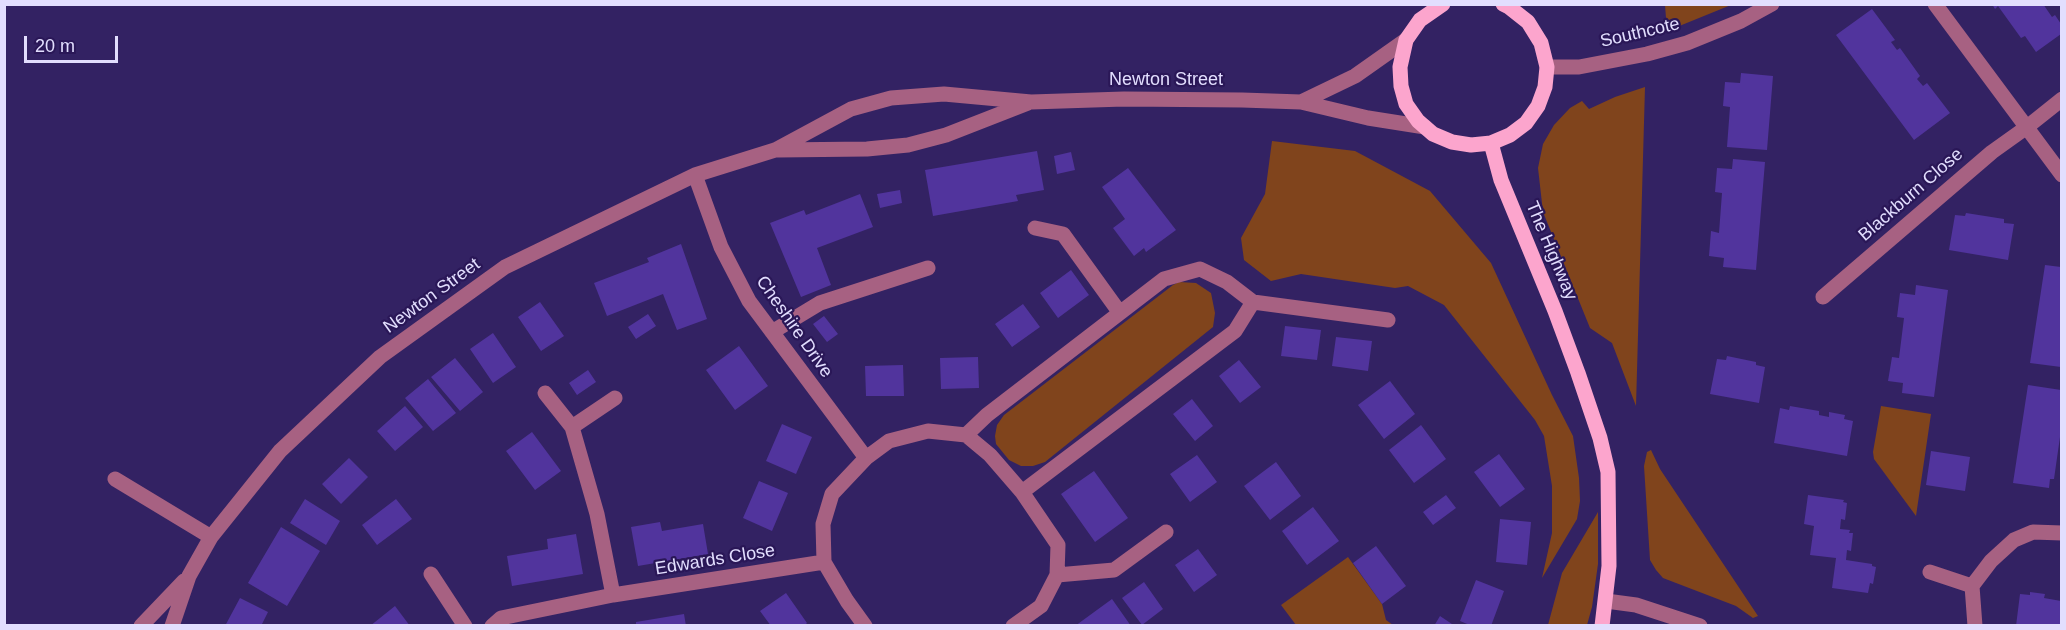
<!DOCTYPE html>
<html>
<head>
<meta charset="utf-8">
<style>
  body { margin:0 }
  #map { position:relative; width:2066px; height:630px; overflow:hidden; background:#332263; font-family:Helvetica,sans-serif }
  canvas { display:block }
  .frame { position:absolute; inset:0; border:6px solid #e2defe; pointer-events:none }
  .scale { position:absolute; left:24px; top:36px; width:94px; height:27px; box-sizing:border-box; border:3px solid #e2defe; border-top:0; padding-left:8px; font-size:18px; line-height:21px; white-space:nowrap; color:#e2defe; -webkit-text-stroke:4px #2a1757; paint-order:stroke }
</style>
</head>
<body>
<div id="map">
<canvas width="2066" height="630"></canvas>
<div class="frame"></div>
<div class="scale">20 m</div>
</div>
<script>
const ctx = document.querySelector('canvas').getContext('2d');
ctx.lineJoin = 'round';
function fill(path, color) { ctx.fillStyle = color; ctx.fill(path, 'evenodd'); }
const poly = rows => new Path2D(rows.map(r => 'M' + r).join(''));
function strokePath(path, color, width, dash) { ctx.strokeStyle = color; ctx.lineWidth = width; ctx.lineCap = dash ? 'butt' : 'round'; ctx.setLineDash(dash || []); ctx.stroke(path); }
function drawText(font, color, halo, rows, align = 'center') {
  ctx.font = font + ' Helvetica,sans-serif'; ctx.lineWidth = 4.5; ctx.setLineDash([]); ctx.textBaseline = 'middle'; ctx.strokeStyle = halo; ctx.fillStyle = color; for (const [text, x, y, turn = 0] of rows) {
    ctx.save(); ctx.translate(x, y); ctx.rotate((+turn || 0) * Math.PI / 180); ctx.textAlign = isNaN(turn) ? turn : align; if (halo) ctx.strokeText(text, 0, 0); ctx.fillText(text, 0, 0); ctx.restore();
  }
}
const green = poly([
  [1665,5,1731,5,1667,31],
  [1645,87,1636,406,1612,343,1590,328,1543,212,1538,168,1543,144,1554,125,1570,108,1582,101,1589,109,1615,97],
  [1272,141,1355,151,1430,191,1491,263,1552,395,1573,436,1579,478,1580,501,1577,519,1542,578,1552,533,1552,486,1544,436,1535,420,1444,305,1408,286,1395,288,1301,274,1271,281,1244,260,1241,238,1265,194],
  [1179,282,1196,283,1211,293,1215,313,1213,327,1045,462,1033,466,1021,466,1009,460,996,444,995,436,997,425,1004,415,1173,285],
  [1881,406,1931,414,1916,516,1874,459,1873,452],
  [1651,450,1660,469,1758,616,1753,618,1736,606,1663,578,1656,570,1650,560,1644,466,1647,452],
  [1598,512,1598,564,1592,607,1587,625,1548,625,1562,573],
  [1348,557,1382,604,1386,620,1393,625,1296,625,1281,605]
]);
const building = poly([
  [1992,4,2043,4,2052,17,2055,15,2061,24,2061,34,2036,52,2025,36,2021,38,1998,6,1995,9],
  [1872,9,1895,40,1891,42,1897,50,1900,48,1920,76,1917,79,1923,86,1927,83,1950,113,1914,140,1836,35],
  [1741,73,1773,76,1767,150,1727,147,1730,107,1723,106,1725,82,1740,83],
  [1037,151,1044,190,1016,195,1018,201,933,216,925,170],
  [1071,152,1075,170,1057,174,1054,156],
  [1733,159,1765,162,1756,270,1723,267,1724,258,1709,256,1711,231,1719,233,1722,193,1715,192,1717,168,1732,169],
  [1128,168,1176,230,1146,252,1144,248,1134,256,1113,228,1125,219,1102,187],
  [900,190,902,203,880,208,877,194],
  [860,194,873,227,817,248,831,285,801,297,770,223,804,210,806,215],
  [1966,213,2004,219,2004,223,2014,224,2008,260,1949,250,1955,215,1965,216],
  [681,244,707,319,677,330,663,294,607,316,594,283,649,262,647,258],
  [2045,265,2061,267,2061,367,2030,363],
  [1071,270,1089,295,1058,318,1040,293],
  [1916,285,1948,290,1934,397,1902,393,1903,383,1888,381,1892,357,1899,358,1904,318,1897,317,1900,293,1915,295],
  [540,302,564,336,541,351,518,317],
  [1023,304,1040,327,1012,347,995,324],
  [648,314,656,326,636,339,628,327],
  [824,316,838,334,827,342,813,324],
  [1285,326,1321,330,1317,360,1281,356],
  [493,333,516,367,493,383,470,349],
  [1336,337,1372,341,1368,371,1332,366],
  [739,346,768,386,735,410,706,370],
  [1727,356,1756,362,1756,365,1765,367,1759,403,1710,394,1717,359,1726,360],
  [978,357,979,388,941,389,940,358],
  [455,358,483,392,460,411,431,377],
  [1239,360,1261,387,1240,403,1219,376],
  [903,365,904,396,866,396,865,366],
  [588,370,596,382,577,395,569,383],
  [428,379,456,413,433,431,405,398],
  [1390,381,1415,414,1384,439,1358,405],
  [2028,385,2061,390,2061,430,2054,479,2050,479,2049,488,2013,483],
  [1192,399,1213,426,1195,441,1173,414],
  [405,406,423,427,395,451,377,431],
  [1790,406,1819,411,1819,415,1829,417,1829,412,1845,415,1844,419,1853,421,1847,456,1774,443,1780,408,1789,410],
  [782,424,812,437,796,474,766,461],
  [1421,425,1446,459,1414,483,1389,450],
  [532,432,561,471,535,490,506,451],
  [1931,451,1970,457,1965,491,1926,485],
  [1499,454,1525,489,1500,507,1474,472],
  [1197,455,1217,482,1190,502,1170,474],
  [349,458,368,477,341,504,322,484],
  [1276,462,1301,496,1270,520,1244,486],
  [1094,471,1128,518,1095,542,1061,494],
  [759,481,788,493,772,531,743,518],
  [1446,495,1456,508,1433,525,1423,512],
  [1808,495,1844,500,1843,502,1847,503,1845,520,1841,519,1840,529,1850,530,1849,533,1853,533,1851,551,1847,550,1846,560,1872,564,1872,566,1876,567,1873,584,1870,583,1868,593,1832,588,1836,558,1810,555,1814,526,1804,524],
  [305,499,340,521,326,545,290,523],
  [396,499,412,519,377,545,362,525],
  [1313,507,1339,541,1307,565,1282,531],
  [1500,519,1531,522,1527,565,1496,562],
  [660,522,662,531,703,524,708,554,638,566,631,527],
  [281,527,320,551,287,606,248,583],
  [576,534,583,574,512,586,507,556,548,549,547,539],
  [1376,546,1406,586,1382,604,1353,563],
  [1198,549,1217,575,1194,592,1175,565],
  [1476,580,1504,591,1491,626,1472,626,1460,621],
  [1144,582,1163,609,1142,625,1122,598],
  [2030,592,2045,594,2044,598,2061,601,2061,626,2016,626,2020,594,2030,595],
  [786,593,807,623,804,626,771,626,760,611],
  [240,598,268,612,261,626,225,626],
  [1112,599,1131,626,1075,626],
  [395,606,410,626,370,626],
  [684,614,686,626,636,626,636,622],
  [1440,616,1455,626,1434,626]
]);
const minor = poly([
  [1935,4,2062,175],
  [1547,67,1579,67,1647,54,1687,43,1741,21,1772,4],
  [1301,102,1355,76,1406,40],
  [778,150,867,149,908,145,946,135,1028,103],
  [695,175,721,247,749,301,866,458,832,494,823,524,824,562,847,601,865,626],
  [1035,228,1063,234,1120,313],
  [1823,297,1992,152,2027,127,2062,99],
  [772,332,820,303,928,268],
  [545,393,572,427,597,514,613,595],
  [572,427,615,398],
  [966,435,990,455,1022,492,1058,545,1057,575,1041,606,1013,626],
  [866,458,889,441,928,431,966,435,987,415,1164,279,1200,269,1227,282,1253,302,1388,320],
  [115,479,211,537],
  [1022,492,1235,331,1253,302],
  [1930,572,1972,586],
  [431,574,465,626],
  [1057,575,1114,570,1166,532],
  [1606,601,1636,605,1700,626],
  [141,626,184,581],
  [172,626,189,576,211,537,280,451,380,357,505,267,695,175,775,150,851,109,891,98,944,94,1031,102,1124,99,1242,100,1301,102,1368,118,1425,127],
  [492,626,501,618,613,595,824,562],
  [1975,626,1972,586,1991,561,2014,540,2033,532,2062,533]
]);
const major = poly([
  [1443,4,1420,20,1406,40,1400,67,1401,86,1406,104,1418,121,1433,134,1452,142,1471,145,1491,143,1510,135,1526,123,1538,106,1545,87,1547,67,1541,43,1528,22,1509,7,1503,4],
  [1491,143,1501,180,1555,311,1578,373,1600,438,1608,472,1609,566,1602,626]
]);
const streetNames = [
  ["Southcote",1640,33,-13],
  ["Newton Street",1166,80],
  ["Blackburn Close",1911,195,-41],
  ["The Highway",1551,251,67],
  ["Newton Street",432,296,-36],
  ["Cheshire Drive",794,327,55],
  ["Edwards Close",715,560,-9]
];
fill(green, '#80441c');
fill(building, '#51349d');
strokePath(minor, '#a76182', 15);
strokePath(major, '#fca5cd', 15);
drawText('18px', '#e2defe', '#2a1757', streetNames);
</script>
</body>
</html>
